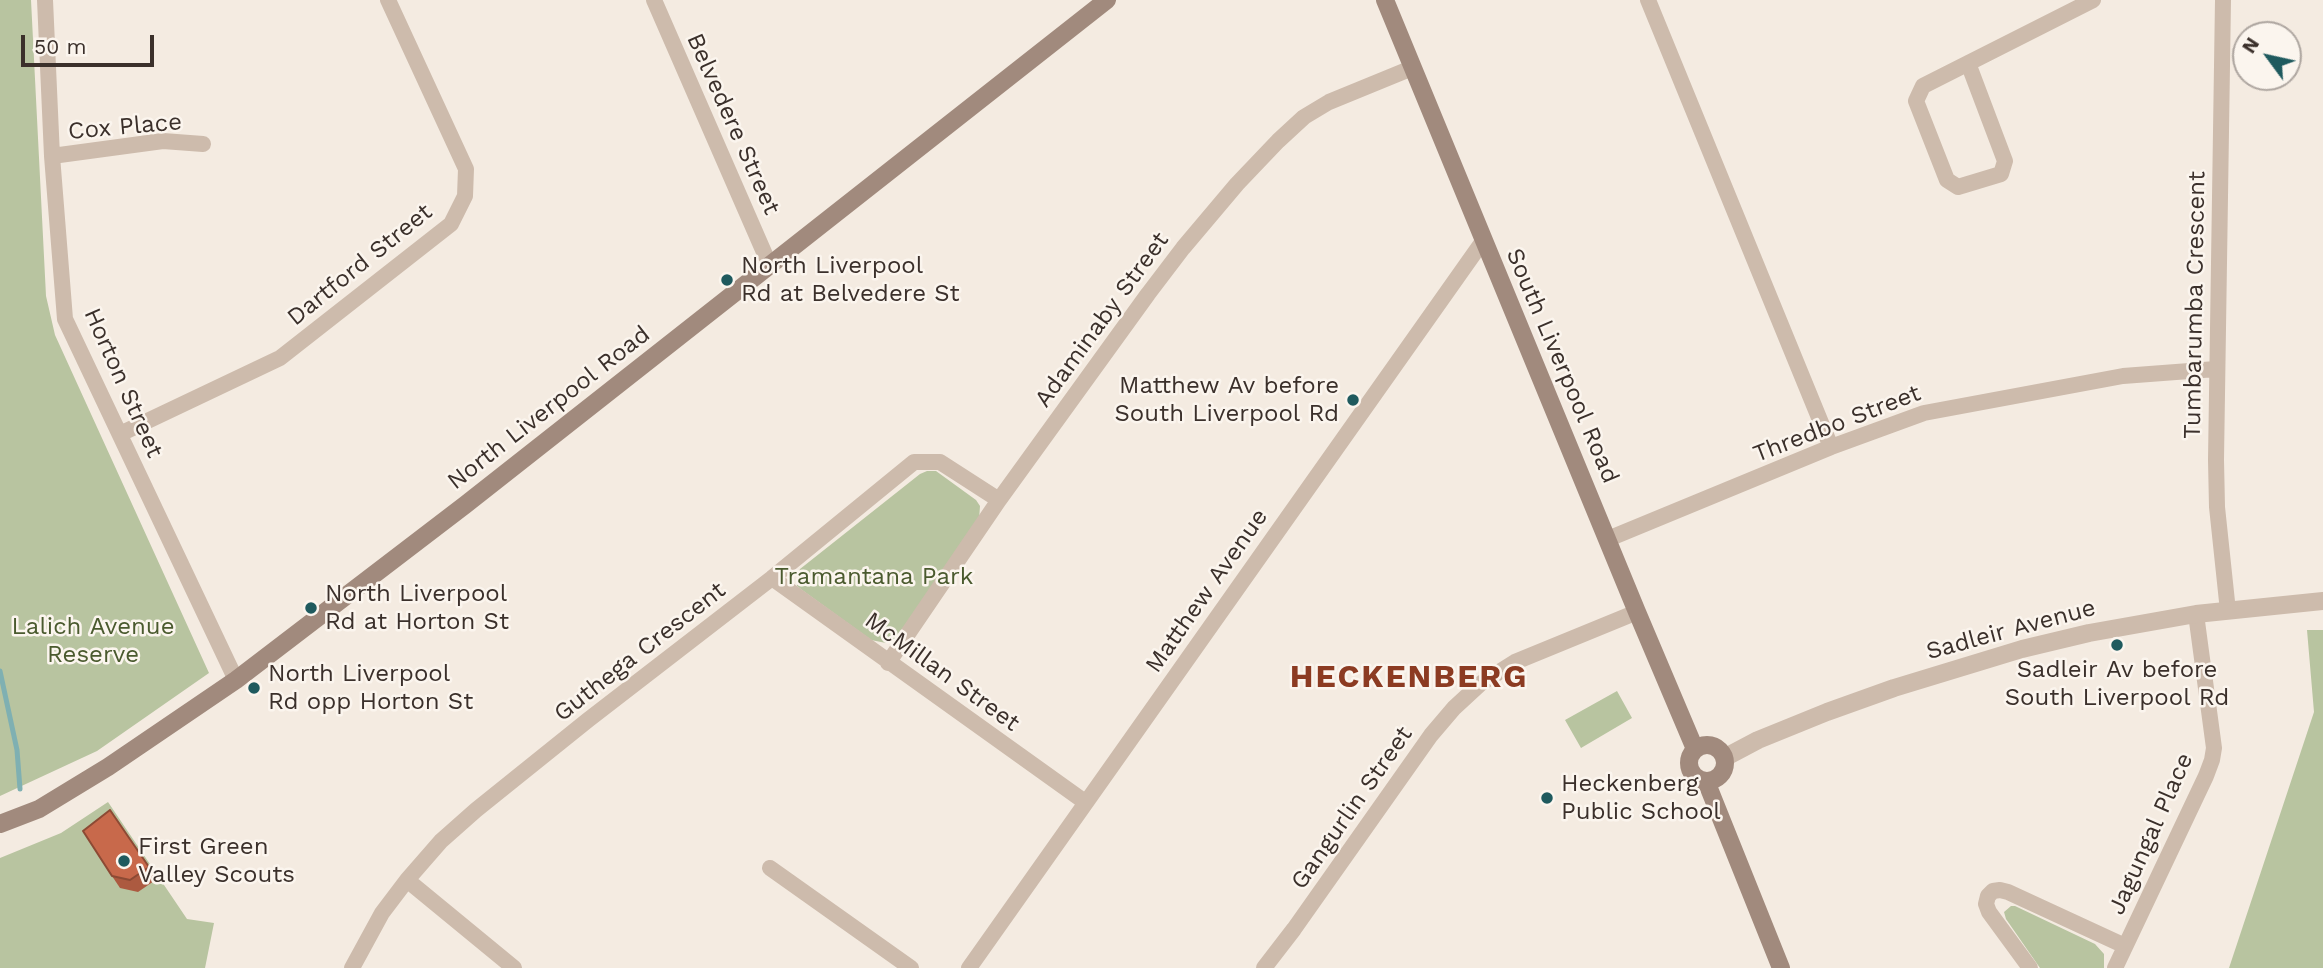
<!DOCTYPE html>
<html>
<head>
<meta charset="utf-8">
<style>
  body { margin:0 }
  #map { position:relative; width:2323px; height:968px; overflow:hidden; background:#f4ebe1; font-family:"Work Sans",sans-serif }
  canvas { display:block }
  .north { position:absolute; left:2232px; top:21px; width:70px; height:70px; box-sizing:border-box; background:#fbf5ee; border:2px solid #aea6a0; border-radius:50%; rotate:303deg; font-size:19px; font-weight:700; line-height:28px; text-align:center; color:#3b302b }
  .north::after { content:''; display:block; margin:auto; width:24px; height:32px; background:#1f5a5e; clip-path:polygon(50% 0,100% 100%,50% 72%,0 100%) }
  .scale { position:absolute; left:21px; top:35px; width:133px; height:32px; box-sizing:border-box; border:4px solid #3b302b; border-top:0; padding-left:9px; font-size:21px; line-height:24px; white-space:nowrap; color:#3b302b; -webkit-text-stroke:5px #fbf5ee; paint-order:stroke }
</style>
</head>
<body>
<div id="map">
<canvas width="2323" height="968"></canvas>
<div class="north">N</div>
<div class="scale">50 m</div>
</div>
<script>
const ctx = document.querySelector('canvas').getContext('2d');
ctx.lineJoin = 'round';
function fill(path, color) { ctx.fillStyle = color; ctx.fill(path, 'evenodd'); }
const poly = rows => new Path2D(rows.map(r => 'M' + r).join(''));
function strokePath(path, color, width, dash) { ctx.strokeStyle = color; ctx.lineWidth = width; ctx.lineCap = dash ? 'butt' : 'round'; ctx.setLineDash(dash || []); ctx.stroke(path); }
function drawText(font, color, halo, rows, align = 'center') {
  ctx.font = font + ' "Work Sans",sans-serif'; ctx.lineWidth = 5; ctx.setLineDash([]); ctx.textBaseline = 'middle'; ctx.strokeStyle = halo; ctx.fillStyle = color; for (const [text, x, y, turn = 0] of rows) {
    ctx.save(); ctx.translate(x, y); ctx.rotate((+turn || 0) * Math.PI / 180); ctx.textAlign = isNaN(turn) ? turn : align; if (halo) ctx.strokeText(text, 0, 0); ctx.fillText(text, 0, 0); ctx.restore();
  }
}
const green = poly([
  [0,0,31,0,46,296,55,335,209,673,97,751,0,796],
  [927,471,936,471,976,500,980,506,979,520,896,638,886,643,871,640,802,590,797,586,797,578,800,569,920,474],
  [2307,630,2323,630,2323,968,2229,968,2314,712],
  [1617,691,1632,718,1581,748,1565,720],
  [108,802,187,919,214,923,205,968,0,968,0,858,61,833],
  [2011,906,2015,906,2095,944,2104,954,2104,968,2040,968,2006,919,2004,912]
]);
const stream = poly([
  [0,671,17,750,20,789]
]);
const minor = poly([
  [45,0,52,156,65,319,236,680],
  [654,0,770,266],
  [1648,0,1831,447],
  [2223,0,2216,460,2217,507,2228,611],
  [1968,63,2005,161,2001,174,1958,187,1947,180,1916,101,1923,86,2093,0],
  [52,156,163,141,203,144],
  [120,434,280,358,451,224,465,196,466,169,388,0],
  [1608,539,1831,447,1924,413,2123,376,2216,369],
  [772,578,1085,802],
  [888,663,999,500,1148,294,1183,248,1237,184,1278,141,1304,117,1329,102,1412,68],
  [770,868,911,968],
  [407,880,514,968],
  [352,968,382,913,407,880,441,841,476,810,588,720,772,578,914,462,940,462,999,500],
  [969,968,1483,241],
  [1264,968,1294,929,1431,735,1454,708,1480,684,1515,662,1637,612],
  [2030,968,1989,912,1986,904,1988,896,1993,891,2000,890,2008,892,2125,946],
  [2115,968,2206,776,2212,760,2214,748,2196,614]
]);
const tertiary = poly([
  [1724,758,1758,740,1827,712,1894,688,2022,649,2089,633,2196,614,2323,601]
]);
const secondary = poly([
  [1385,0,1637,612,1695,749],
  '1689 763a18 18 0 1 1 36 0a18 18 0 1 1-36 0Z',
  [1706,781,1781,968],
  [0,824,39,809,108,767,236,680,465,505,1107,0]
]);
const wall = poly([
  [110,810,157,879,138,892,120,888,112,876]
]);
const building = poly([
  [110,810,149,867,130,880,112,876,83,831,110,810]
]);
const markers = [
  [727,280,7,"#1f5a5e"],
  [1353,400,7,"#1f5a5e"],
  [311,608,7,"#1f5a5e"],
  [2117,645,7,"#1f5a5e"],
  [254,688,7,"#1f5a5e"],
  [1547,798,7,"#1f5a5e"],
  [124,861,7,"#1f5a5e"]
];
const streetNames = [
  ["Belvedere Street",733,124,66],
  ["Cox Place",125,127,-5],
  ["Dartford Street",360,265,-39],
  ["Tumbarumba Crescent",2195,305,-89],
  ["Adaminaby Street",1102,320,-54],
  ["South Liverpool Road",1562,366,67],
  ["Horton Street",123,383,66],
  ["North Liverpool Road",549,408,-38],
  ["Thredbo Street",1837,424,-21],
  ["Matthew Avenue",1207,591,-55],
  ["Sadleir Avenue",2011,630,-15],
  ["Guthega Crescent",640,652,-38],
  ["McMillan Street",942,672,36],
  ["Gangurlin Street",1352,808,-55],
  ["Jagungal Place",2151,834,-66]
];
const poiNames = [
  ["North Liverpool",741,266],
  ["Rd at Belvedere St",741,294],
  ["Matthew Av before",1339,386,"right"],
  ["South Liverpool Rd",1339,414,"right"],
  ["North Liverpool",325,594],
  ["Rd at Horton St",325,622],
  ["Sadleir Av before",2117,670,"center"],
  ["South Liverpool Rd",2117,698,"center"],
  ["North Liverpool",268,674],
  ["Rd opp Horton St",268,702],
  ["Heckenberg",1561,784],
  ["Public School",1561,812],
  ["First Green",138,847],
  ["Valley Scouts",138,875]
];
const parkNames = [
  ["Tramantana Park",874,577],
  ["Lalich Avenue",93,627],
  ["Reserve",93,655]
];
const districtNames = [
  ["HECKENBERG",1409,678]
];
fill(green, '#b8c4a0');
strokePath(stream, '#7fb0b2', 5);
strokePath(minor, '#cdbbac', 16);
strokePath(tertiary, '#cdbbac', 18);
strokePath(secondary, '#a18a7d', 18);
fill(wall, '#ac5a40');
fill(building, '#c8694b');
strokePath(building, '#8c4a34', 2);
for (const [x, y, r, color] of markers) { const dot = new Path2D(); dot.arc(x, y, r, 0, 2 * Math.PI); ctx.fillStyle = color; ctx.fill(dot); strokePath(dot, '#fbf5ee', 2.5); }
drawText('24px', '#3b302b', '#fbf5ee', streetNames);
drawText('24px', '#3b302b', '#fbf5ee', poiNames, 'left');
drawText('24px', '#4a5a2e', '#fbf5ee', parkNames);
ctx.letterSpacing = '2px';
drawText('bold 32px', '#8c3b22', '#fbf5ee', districtNames);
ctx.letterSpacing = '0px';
</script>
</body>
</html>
